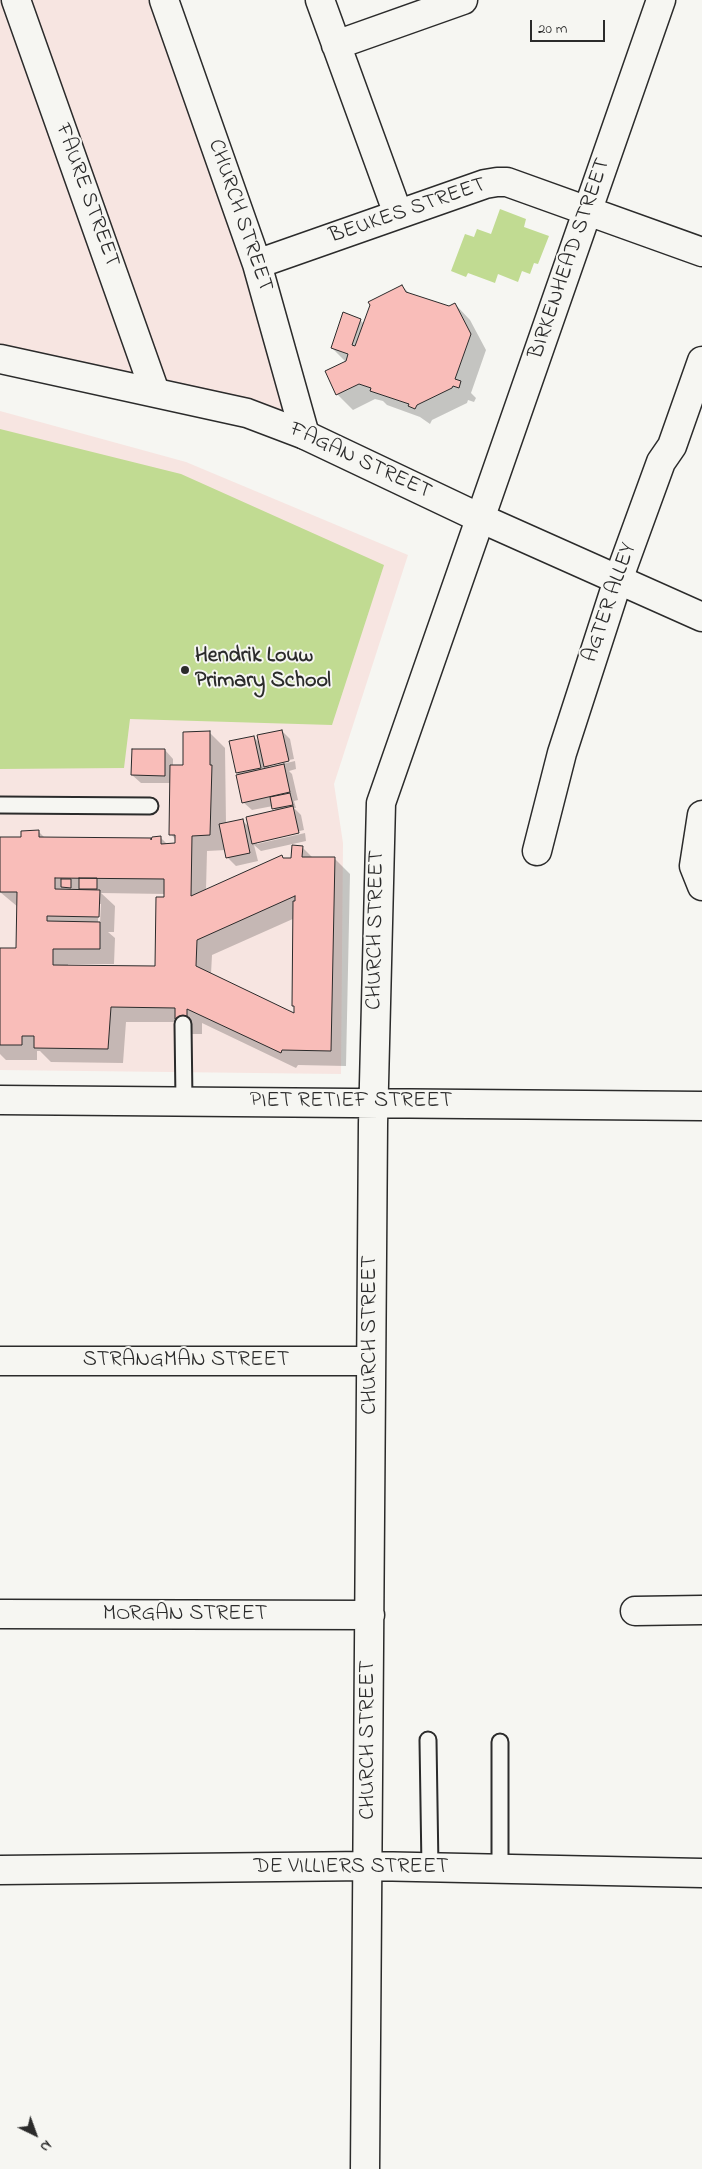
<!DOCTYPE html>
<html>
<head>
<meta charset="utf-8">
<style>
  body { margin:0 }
  #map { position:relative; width:702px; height:2169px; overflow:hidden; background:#f6f6f2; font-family:"Indie Flower",sans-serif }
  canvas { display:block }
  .north { position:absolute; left:10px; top:2109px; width:50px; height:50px; -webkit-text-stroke:4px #f6f6f2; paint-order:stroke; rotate:138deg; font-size:14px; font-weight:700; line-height:20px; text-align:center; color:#2b2b2b }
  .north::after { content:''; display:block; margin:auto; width:18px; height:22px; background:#2b2b2b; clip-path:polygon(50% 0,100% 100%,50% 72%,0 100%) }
  .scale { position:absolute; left:530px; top:20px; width:75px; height:22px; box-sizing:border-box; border:2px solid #2b2b2b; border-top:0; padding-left:6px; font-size:15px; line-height:18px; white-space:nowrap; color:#2b2b2b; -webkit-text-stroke:4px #f6f6f2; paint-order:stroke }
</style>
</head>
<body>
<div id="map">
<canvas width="702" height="2169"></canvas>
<div class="north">N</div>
<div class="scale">20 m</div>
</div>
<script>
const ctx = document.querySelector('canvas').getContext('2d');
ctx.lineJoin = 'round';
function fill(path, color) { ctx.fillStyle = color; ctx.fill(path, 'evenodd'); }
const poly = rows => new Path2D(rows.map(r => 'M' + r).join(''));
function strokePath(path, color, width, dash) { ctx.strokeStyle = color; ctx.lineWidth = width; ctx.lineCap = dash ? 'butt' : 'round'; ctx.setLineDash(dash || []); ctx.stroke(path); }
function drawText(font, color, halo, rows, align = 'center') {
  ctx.font = font + ' "Indie Flower",sans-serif'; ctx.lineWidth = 4; ctx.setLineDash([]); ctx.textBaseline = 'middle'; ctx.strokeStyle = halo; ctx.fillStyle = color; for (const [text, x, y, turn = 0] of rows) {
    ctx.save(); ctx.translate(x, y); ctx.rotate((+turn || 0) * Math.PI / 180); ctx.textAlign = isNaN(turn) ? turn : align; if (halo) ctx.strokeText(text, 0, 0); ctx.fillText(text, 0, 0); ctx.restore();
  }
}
const built = poly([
  [0,0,163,0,304,435,0,359],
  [0,411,186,462,408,555,334,784,343,843,341,1074,0,1070]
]);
const green = poly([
  [500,209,526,219,524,227,549,236,538,264,534,263,530,274,522,271,518,282,498,274,495,283,468,273,466,277,451,271,465,234,474,237,477,229,491,234],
  [0,429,181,474,384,565,332,725,130,719,124,768,0,769]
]);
const shadow = poly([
  [402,286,410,294,449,307,455,304,470,320,486,350,471,393,476,398,474,402,468,400,467,403,432,420,430,424,420,417,387,405,383,401,375,399,353,410,338,395,326,372,346,362,332,348,360,320,364,324],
  [282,731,290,739,294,759,269,764,269,767,295,761,296,769,289,771,292,774,298,800,294,801,296,808,294,808,301,815,304,830,257,841,257,844,305,833,306,841,261,851,254,845,258,861,236,866,227,857,226,850,207,851,206,890,284,859,292,859,302,847,313,858,334,858,350,874,346,1066,298,1065,296,1068,202,1023,202,1034,192,1034,180,1022,126,1022,123,1063,51,1062,40,1051,37,1051,37,1060,6,1060,0,1054,0,949,18,949,18,907,0,892,0,838,22,838,39,832,45,838,150,839,152,841,160,837,168,845,176,844,176,840,171,834,171,783,141,783,132,775,165,750,173,759,173,766,184,766,209,732,225,748,226,824,242,820,249,827,276,811,273,806,252,810,243,802,239,775,237,773,254,737,260,744],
  [101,893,165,894,156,967,68,966,68,964,114,964,115,938,108,932,114,932,115,906],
  [98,904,101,904,100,923,98,923],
  [295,918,295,1015,211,974,212,955]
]);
const building = poly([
  [402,285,406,292,449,306,455,303,471,334,455,379,461,381,459,388,453,386,452,388,417,405,415,409,408,406,409,404,370,391,371,388,359,384,336,395,325,371,346,361,348,354,331,348,343,312,361,319,352,345,355,346,370,305,368,302,402,285],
  [282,730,289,761,264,767,257,735,282,730],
  [210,731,210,765,212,765,210,835,192,836,191,896,282,855,283,858,291,858,292,845,303,846,302,857,335,857,331,1051,282,1050,281,1053,187,1009,187,1019,175,1019,175,1008,111,1007,108,1049,34,1048,34,1036,22,1036,22,1045,0,1045,0,948,16,948,17,892,0,892,0,837,21,837,21,831,39,830,39,837,151,838,151,840,152,837,161,836,161,844,175,843,175,835,169,835,170,765,183,765,183,732,210,731],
  [55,878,164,879,164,897,156,897,155,966,53,965,53,949,100,949,100,922,47,921,47,916,99,917,100,890,55,889,55,878],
  [295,896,295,901,293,901,292,1006,294,1006,294,1013,196,966,197,940,295,896],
  [254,736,261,768,236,773,229,741,254,736],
  [132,749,165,749,165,776,131,775,132,749],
  [284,764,290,792,242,803,236,775,284,764],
  [290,793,293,805,272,809,270,797,290,793],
  [293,806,299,833,252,844,246,817,293,806],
  [243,819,250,853,226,858,219,824,243,819],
  [79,878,97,878,97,889,79,889,79,878],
  [61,879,71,879,71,888,61,887,61,879]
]);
const service = poly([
  [0,805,150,806],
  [183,1024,184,1101],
  [428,1740,430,1868],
  [500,1742,500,1870]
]);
const minor = poly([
  [16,0,155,392],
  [164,0,257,264,305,435],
  [320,0,398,214],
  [336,45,463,0],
  [257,264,485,184,497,182,507,182,702,252],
  [537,851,562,753,618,580,661,462,672,446,702,361],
  [0,1100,702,1106],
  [0,1361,371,1361],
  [635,1611,702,1610],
  [0,1614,370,1615],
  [0,1870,369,1866,702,1873],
  [365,2169,373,1124,381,803,661,0]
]);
const tertiary = poly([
  [0,359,247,413,305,435,480,518,702,617],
  [702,815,694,866,702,886]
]);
const markers = [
  [185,670,5,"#2b2b2b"]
];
const streetNames = [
  ["FAURE STREET",86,196,70],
  ["BEUKES STREET",408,212,-19],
  ["CHURCH STREET",239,216,71],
  ["BIRKENHEAD STREET",571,259,-71],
  ["FAGAN STREET",360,462,25],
  ["AGTER ALLEY",611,603,-71],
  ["CHURCH STREET",377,930,-89],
  ["PIET RETIEF STREET",351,1102],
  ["CHURCH STREET",371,1335,-90],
  ["STRANGMAN STREET",186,1361],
  ["MORGAN STREET",185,1615],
  ["CHURCH STREET",369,1740,-90],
  ["DE VILLIERS STREET",351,1868]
];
const poiNames = [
  ["Hendrik Louw",195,657],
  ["Primary School",195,682]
];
fill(built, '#f7e5e1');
fill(green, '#c1db92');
fill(shadow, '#0003');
fill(building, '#f9bdb9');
strokePath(building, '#2b2b2b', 1);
strokePath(service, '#2b2b2b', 19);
strokePath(minor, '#2b2b2b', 31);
strokePath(tertiary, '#2b2b2b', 31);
strokePath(service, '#f6f6f2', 15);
strokePath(minor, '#f6f6f2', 28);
strokePath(tertiary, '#f6f6f2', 28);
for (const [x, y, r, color] of markers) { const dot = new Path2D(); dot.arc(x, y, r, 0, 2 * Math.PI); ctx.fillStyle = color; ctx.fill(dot); strokePath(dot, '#f6f6f2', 2); }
drawText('22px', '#2b2b2b', '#f6f6f2', streetNames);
drawText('bold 22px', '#2b2b2b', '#f6f6f2', poiNames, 'left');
</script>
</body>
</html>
